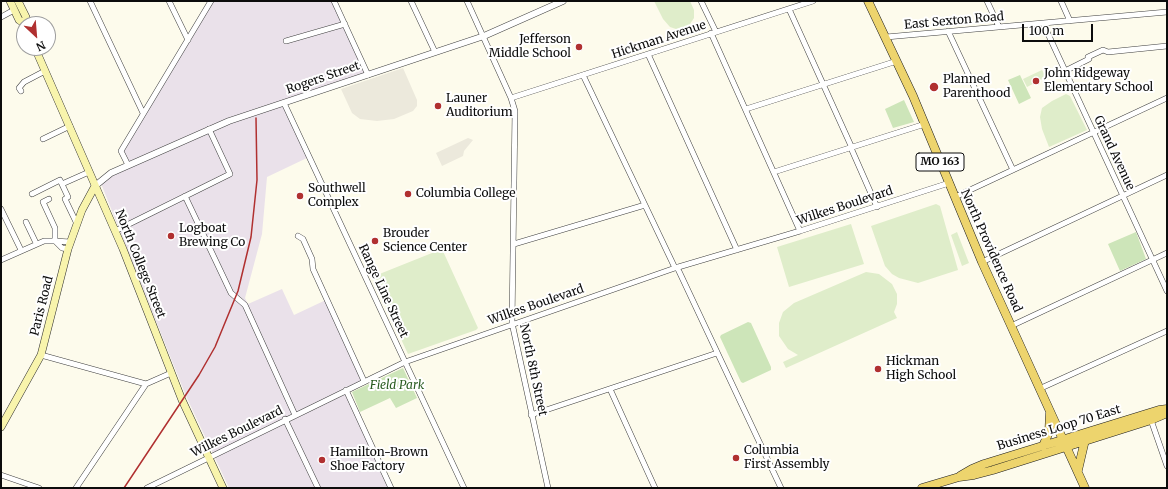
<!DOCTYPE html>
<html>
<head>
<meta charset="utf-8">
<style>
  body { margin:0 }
  #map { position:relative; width:1168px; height:489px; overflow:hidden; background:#fdfbec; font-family:Merriweather,serif }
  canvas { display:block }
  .frame { position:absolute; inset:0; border:2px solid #0c0c0c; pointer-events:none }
  .north { position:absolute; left:16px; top:16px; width:40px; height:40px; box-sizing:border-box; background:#fff; border:1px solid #9e9e9e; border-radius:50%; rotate:154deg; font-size:11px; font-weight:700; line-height:16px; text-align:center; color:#0c0c0c }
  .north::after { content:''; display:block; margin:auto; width:14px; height:18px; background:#b03030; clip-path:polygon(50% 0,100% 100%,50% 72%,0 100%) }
  .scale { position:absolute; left:1022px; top:24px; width:71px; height:18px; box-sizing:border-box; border:2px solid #0c0c0c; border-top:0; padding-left:5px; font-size:12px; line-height:14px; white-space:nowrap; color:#0c0c0c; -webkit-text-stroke:3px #fff; paint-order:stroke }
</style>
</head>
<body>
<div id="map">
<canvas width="1168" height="489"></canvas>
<div class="frame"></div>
<div class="north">N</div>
<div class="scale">100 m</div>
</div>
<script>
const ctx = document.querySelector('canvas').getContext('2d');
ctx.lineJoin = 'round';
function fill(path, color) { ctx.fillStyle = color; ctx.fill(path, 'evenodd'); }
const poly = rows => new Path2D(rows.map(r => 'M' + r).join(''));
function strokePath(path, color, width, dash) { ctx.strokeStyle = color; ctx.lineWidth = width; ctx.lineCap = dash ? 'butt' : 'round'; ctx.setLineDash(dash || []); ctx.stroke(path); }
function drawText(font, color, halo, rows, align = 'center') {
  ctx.font = font + ' Merriweather,serif'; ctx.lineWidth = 4; ctx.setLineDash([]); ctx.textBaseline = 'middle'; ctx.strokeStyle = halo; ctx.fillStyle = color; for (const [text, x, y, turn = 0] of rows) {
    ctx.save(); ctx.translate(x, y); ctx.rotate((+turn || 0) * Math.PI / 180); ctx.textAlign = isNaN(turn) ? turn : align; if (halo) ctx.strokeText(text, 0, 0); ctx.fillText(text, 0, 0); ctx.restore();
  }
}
const industrial = poly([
  [211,1,334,1,368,75,284,103,309,157,267,177,262,234,245,298,248,304,282,289,294,315,328,299,364,381,346,390,390,488,229,488,186,396,100,181,128,166,121,151]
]);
const green = poly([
  [1020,75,1031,98,1019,104,1008,80],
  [904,100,914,122,893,128,885,109],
  [1136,232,1146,259,1120,271,1108,244],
  [748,322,751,323,771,367,771,370,743,383,741,382,720,337,721,335],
  [403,368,417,398,396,408,390,398,360,412,352,392]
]);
const pitch = poly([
  [654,1,690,1,694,10,694,18,690,24,683,28,676,29,670,27,663,19],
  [1042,70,1046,77,1027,87,1023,79],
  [1066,94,1070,96,1087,130,1049,147,1042,129,1040,117,1042,108,1052,101],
  [936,204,940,206,958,270,918,283,899,278,892,274,885,266,871,226],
  [851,224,864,264,789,287,777,247],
  [957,232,969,263,962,266,951,235],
  [442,249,478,328,476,330,408,354,372,277],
  [866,272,879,274,892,284,897,294,897,304,894,312,897,318,786,368,783,362,798,355,788,349,779,336,779,323,783,312,794,303]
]);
const plaza = poly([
  [403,68,417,100,417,106,413,111,394,119,377,121,360,119,352,113,341,89],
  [468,138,473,140,464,151,463,156,442,166,436,153]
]);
const minor = poly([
  [90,1,143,113],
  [169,1,188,40],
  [334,1,368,75],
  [411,1,435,52],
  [467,1,511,98,515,111,512,323,548,488],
  [701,1,716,32],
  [987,1,999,27],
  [1061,1,1070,21],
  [789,9,852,148],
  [1,17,14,10],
  [1043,23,1167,291],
  [948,31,1013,170],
  [711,33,800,231],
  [886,37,1167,12],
  [286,41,345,24],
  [648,54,737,250],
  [1065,71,1089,59,1088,57,1103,50,1108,52,1167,46],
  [583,75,675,268],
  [21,91,19,88,24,82,45,71],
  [511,98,813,1],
  [284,103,464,488],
  [746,109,897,61],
  [43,139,70,126],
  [851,148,877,207],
  [128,165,121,151,211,1],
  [774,172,925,124],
  [62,184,89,172],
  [32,194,60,180,68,197,65,199,77,224],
  [185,196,231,293,245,305,295,415],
  [955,197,1167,98],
  [49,199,43,202,55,228,55,241,70,242],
  [1,209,21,250],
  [26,222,36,243],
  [115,231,230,174,209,129],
  [298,236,303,239,312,259,313,269,364,381],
  [514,244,645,205],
  [1,260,44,241,55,241,62,248,68,249],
  [982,262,1167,175],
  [677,267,781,488],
  [1011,326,1167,253],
  [41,355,146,384],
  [610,389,655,488],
  [1039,389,1167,331],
  [346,390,391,488],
  [531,415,717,353],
  [285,419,318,488],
  [1151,420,1167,466],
  [1,475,39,488],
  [76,488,146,384,171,373],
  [147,488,405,362,675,268,800,231,949,183]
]);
const tertiary = poly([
  [95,186,111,173,229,121,484,36,563,1]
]);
const secondary = poly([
  [10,1,19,20,25,24],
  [18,1,26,17,25,24],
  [35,48,123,249,182,400,223,488],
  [1,427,41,355,68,249,82,210,95,186]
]);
const primary = poly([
  [868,1,913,96,982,262,1085,488],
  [1043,446,1049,432,1050,413],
  [1078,470,1085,440],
  [960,476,972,469,984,464,1159,410,1167,409],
  [922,488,959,477,974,475,993,470,1151,420,1167,413]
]);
const rail = poly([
  [124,488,199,375,215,347,238,291,251,237,257,180,256,118]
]);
const markers = [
  [579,47,4,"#b03030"],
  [1036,81,4,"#b03030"],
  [934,87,5,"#b03030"],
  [438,106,4,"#b03030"],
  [408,194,4,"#b03030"],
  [300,196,4,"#b03030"],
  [171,236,4,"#b03030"],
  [375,241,4,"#b03030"],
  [878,369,4,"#b03030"],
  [736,458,4,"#b03030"],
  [322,460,4,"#b03030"]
];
const shields = [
  [940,162,48]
];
const shieldNames = [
  ["MO 163",940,162]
];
const streetNames = [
  ["East Sexton Road",954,21,-5],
  ["Hickman Avenue",659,40,-18],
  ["Rogers Street",323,78,-19],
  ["Grand Avenue",1114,153,65],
  ["Wilkes Boulevard",845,206,-18],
  ["North Providence Road",991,251,66],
  ["North College Street",140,264,68],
  ["Range Line Street",383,291,65],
  ["Wilkes Boulevard",536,305,-19],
  ["Paris Road",42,306,-76],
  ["North 8th Street",533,370,78],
  ["Business Loop 70 East",1059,428,-17],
  ["Wilkes Boulevard",237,432,-26]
];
const poiNames = [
  ["Jefferson",571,40,"right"],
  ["Middle School",571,54,"right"],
  ["John Ridgeway",1044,74],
  ["Elementary School",1044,88],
  ["Planned",943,80],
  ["Parenthood",943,94],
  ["Launer",446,99],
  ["Auditorium",446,113],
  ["Southwell",308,189],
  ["Complex",308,203],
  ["Columbia College",416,194],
  ["Logboat",179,229],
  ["Brewing Co",179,243],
  ["Brouder",383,234],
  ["Science Center",383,248],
  ["Hickman",886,362],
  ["High School",886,376],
  ["Columbia",744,451],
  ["First Assembly",744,465],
  ["Hamilton-Brown",330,453],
  ["Shoe Factory",330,467]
];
const parkNames = [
  ["Field Park",397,386]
];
fill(industrial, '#eae1ea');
fill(green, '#cde5b9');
fill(pitch, '#dfedca');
fill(plaza, '#ece9dc');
strokePath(minor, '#3f3f3f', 6);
strokePath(tertiary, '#3f3f3f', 7);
strokePath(secondary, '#2e2e2e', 8);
strokePath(primary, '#1d1d1d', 9);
strokePath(minor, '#fff', 5);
strokePath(tertiary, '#fff', 6);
strokePath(secondary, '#f8f4ac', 7);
strokePath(primary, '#edd46d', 8);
strokePath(rail, '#b03030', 1.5);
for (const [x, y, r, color] of markers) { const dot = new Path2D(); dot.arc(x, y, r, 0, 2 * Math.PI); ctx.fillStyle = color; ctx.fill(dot); strokePath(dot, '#fff', 1.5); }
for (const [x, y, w] of shields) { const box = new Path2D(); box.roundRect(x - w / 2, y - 9, w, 18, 3); ctx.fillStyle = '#fff'; ctx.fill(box); strokePath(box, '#0c0c0c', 1); }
drawText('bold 11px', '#0c0c0c', null, shieldNames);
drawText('12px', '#0c0c0c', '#fff', streetNames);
drawText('12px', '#0c0c0c', '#fff', poiNames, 'left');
drawText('italic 12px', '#2b5d22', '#fff', parkNames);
</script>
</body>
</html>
